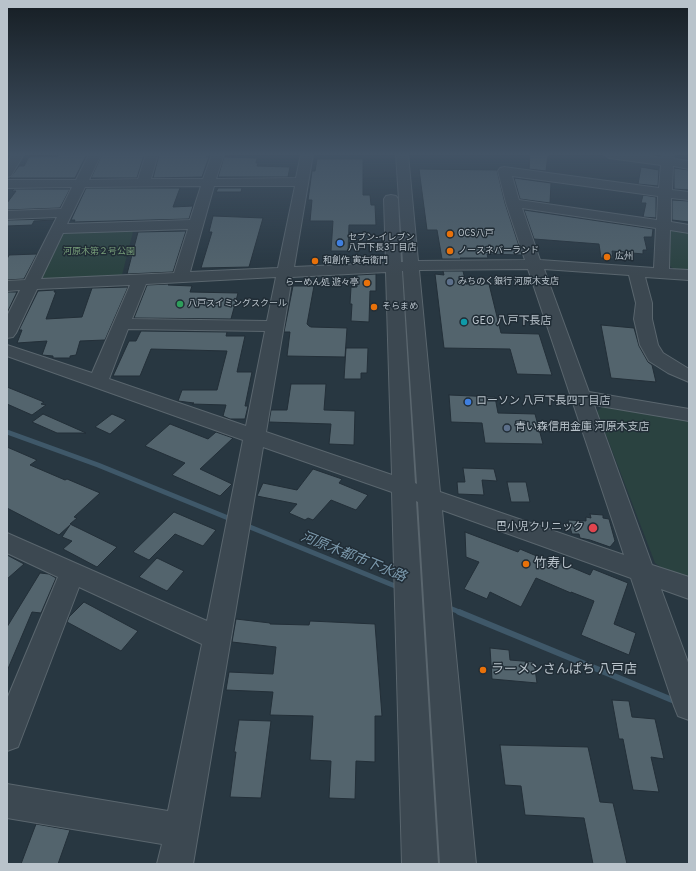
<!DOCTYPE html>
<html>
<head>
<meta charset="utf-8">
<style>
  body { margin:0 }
  #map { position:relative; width:696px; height:871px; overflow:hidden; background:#283741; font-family:Overpass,sans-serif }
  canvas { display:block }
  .frame { position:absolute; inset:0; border:8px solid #b9c3cb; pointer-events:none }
</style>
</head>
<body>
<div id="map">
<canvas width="696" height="871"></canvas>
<div class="frame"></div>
</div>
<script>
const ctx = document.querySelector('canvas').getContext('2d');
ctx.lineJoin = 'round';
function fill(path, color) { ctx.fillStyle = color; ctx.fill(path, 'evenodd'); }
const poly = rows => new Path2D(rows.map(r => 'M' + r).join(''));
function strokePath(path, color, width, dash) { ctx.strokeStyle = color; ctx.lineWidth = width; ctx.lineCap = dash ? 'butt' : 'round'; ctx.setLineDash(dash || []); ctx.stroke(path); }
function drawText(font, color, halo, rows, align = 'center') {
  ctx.font = font + ' Overpass,"Noto Sans JP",sans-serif'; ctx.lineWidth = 3; ctx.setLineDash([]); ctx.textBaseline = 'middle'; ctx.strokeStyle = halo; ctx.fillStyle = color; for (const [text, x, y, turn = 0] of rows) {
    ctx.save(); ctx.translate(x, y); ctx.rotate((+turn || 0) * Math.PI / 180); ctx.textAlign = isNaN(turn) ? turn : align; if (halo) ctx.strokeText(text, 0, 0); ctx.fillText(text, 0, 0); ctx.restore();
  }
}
const green = poly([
  [134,228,122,275,39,279,62,231],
  [671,230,689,232,689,271,675,270,670,266],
  [602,407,689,421,689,579,666,571,655,563,597,411]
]);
const streamFar1 = poly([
  [7,432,98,465,233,520],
  [245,525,400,588],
  [447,607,462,613]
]);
const stream = poly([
  [459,612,677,702]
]);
const building = poly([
  [60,154,87,154,75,178,10,178,19,166,24,166,29,157,59,156,60,154],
  [102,154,141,154,144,155,137,178,91,178,102,154],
  [530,154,548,154,546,171,529,169,530,154],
  [159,155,209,155,206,157,209,157,202,177,153,178,159,155],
  [224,157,257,158,256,163,258,163,257,166,290,167,288,177,218,177,224,157],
  [317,159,363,159,363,195,370,195,371,205,375,205,376,225,349,225,348,251,331,251,333,221,310,221,312,200,308,200,312,171,315,171,317,159],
  [641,167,659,170,658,186,638,184,641,167],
  [674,168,689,170,689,190,674,189,674,168],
  [419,169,497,170,505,203,522,255,487,254,488,258,460,258,461,259,442,259,437,230,427,230,419,169],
  [514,178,551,183,550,203,520,199,514,178],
  [86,188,180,188,173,207,193,206,189,219,74,222,75,220,71,220,86,188],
  [218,188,242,188,241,192,216,192,218,188],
  [14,189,70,189,60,208,7,210,7,203,16,191,12,191,14,189],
  [643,195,656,197,656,218,643,217,646,203,641,203,643,195],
  [672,200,689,201,689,222,672,220,672,200],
  [524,210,653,229,652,237,644,237,647,250,643,250,643,254,612,251,613,259,601,258,599,244,534,239,524,210],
  [213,216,263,218,249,267,201,268,212,232,209,232,213,216],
  [54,219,54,220,34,221,32,225,7,226,7,220,54,219],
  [186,231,173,272,127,274,138,232,186,231],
  [37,254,24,279,7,280,7,259,9,255,37,254],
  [443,271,463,271,466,284,489,284,501,333,539,334,552,375,517,374,510,349,444,348,435,274,444,275,443,271],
  [376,274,376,291,370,291,369,322,351,321,352,304,350,304,351,287,357,287,357,275,376,274],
  [169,284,168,285,192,286,190,292,238,293,231,319,134,318,147,285,169,284],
  [293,286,314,286,307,324,309,326,311,327,347,328,345,357,287,356,290,332,284,332,293,286],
  [128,287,105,340,80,341,76,355,70,356,70,358,53,358,53,356,42,355,47,341,17,343,22,330,19,330,38,291,55,290,54,292,56,292,46,319,82,317,92,288,128,287],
  [17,292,7,313,7,292,17,292],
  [601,325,634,328,639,346,648,362,652,365,656,382,611,378,601,325],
  [141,331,227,332,226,336,245,336,237,372,252,372,245,406,248,406,245,419,230,419,223,416,226,405,192,404,194,403,178,401,182,390,217,390,227,351,151,349,140,376,113,376,129,341,136,341,141,331],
  [346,348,368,348,367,373,361,373,361,379,344,379,346,348],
  [291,384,326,384,324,410,355,411,354,445,329,444,331,424,269,422,271,410,287,410,291,384],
  [7,387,44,402,41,404,46,405,32,415,7,404,7,387],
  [449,395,495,397,498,413,535,414,543,444,485,443,482,423,451,422,449,395],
  [43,414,86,433,57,433,32,422,43,414],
  [112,414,126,420,110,434,95,427,112,414],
  [170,424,208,439,216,432,233,438,200,469,232,484,220,496,172,475,185,463,145,446,170,424],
  [7,447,37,460,30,465,65,480,67,479,100,493,74,517,77,518,70,524,117,547,97,567,63,549,72,541,62,537,70,525,59,535,7,508,7,447],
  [463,468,494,469,497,481,482,480,484,495,458,494,457,482,465,482,463,468],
  [313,469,342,479,339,483,368,495,356,510,331,500,313,520,308,518,305,520,289,513,297,504,257,496,263,483,297,490,313,469],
  [507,482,526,482,530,502,511,502,507,482],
  [174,512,216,530,203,546,175,534,149,560,133,552,174,512],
  [590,514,603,515,603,518,609,519,615,541,610,547,590,540,580,538,579,534,572,534,568,520,586,521,586,517,591,518,590,514],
  [465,532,518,552,520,549,558,565,559,562,590,575,593,569,628,583,614,624,636,633,629,655,581,635,594,601,571,592,571,593,536,578,521,607,490,592,487,599,464,589,479,562,466,557,465,532],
  [7,555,24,564,7,579,7,555],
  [157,558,184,571,167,591,139,577,157,558],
  [40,573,49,574,56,578,41,613,32,612,7,671,7,627,40,573],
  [84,602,138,631,121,651,67,622,69,617,84,602],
  [236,619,270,623,270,624,309,625,310,621,375,624,382,716,375,716,375,762,356,761,355,799,329,798,331,761,310,760,313,716,270,715,273,692,226,690,229,672,273,674,276,647,232,642,236,619],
  [490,648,509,650,510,660,534,662,537,683,492,679,490,648],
  [612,700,629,701,632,717,655,719,664,759,651,757,659,792,633,790,623,739,619,739,612,700],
  [239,720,271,721,261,798,230,797,236,752,234,752,239,720],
  [500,745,588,747,600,802,613,803,627,864,593,864,584,818,525,815,521,786,505,785,500,745],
  [36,824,70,830,58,864,21,864,36,824]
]);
const minor = poly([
  [12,154,24,154,11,176,7,177,7,163,12,154],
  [89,154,101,154,89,180,138,179,146,154,158,154,151,179,203,179,212,154,224,154,216,179,296,178,301,154,313,154,294,267,386,263,384,199,386,196,391,195,396,196,398,199,401,262,403,262,396,154,408,154,418,261,525,260,506,203,498,171,500,168,504,167,659,188,661,165,609,158,603,154,636,154,662,158,663,154,673,154,674,159,689,161,689,169,673,166,672,190,689,192,689,200,671,198,671,222,689,225,689,233,670,230,669,269,689,270,689,280,645,277,652,303,652,319,658,345,663,353,689,369,689,382,668,373,649,361,640,345,634,319,636,303,629,275,544,269,589,392,689,409,689,421,594,405,652,565,689,577,689,599,661,589,689,665,689,720,678,716,674,706,631,578,442,510,476,864,440,864,418,502,416,501,438,864,402,864,392,492,263,447,193,864,157,864,162,844,7,818,7,784,168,811,202,644,79,587,18,747,7,751,7,699,58,577,7,553,7,533,207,621,243,440,7,356,7,345,92,373,130,285,37,289,16,333,13,337,7,338,7,316,20,290,7,291,7,281,25,280,57,217,7,219,7,211,61,209,72,187,7,188,7,180,76,180,89,154],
  [512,176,658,196,657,220,519,200,512,176],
  [201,186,190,220,67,224,85,187,201,186],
  [214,186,295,186,278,268,190,272,214,186],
  [522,208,656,228,654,268,540,260,522,208],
  [188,229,174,273,41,279,63,233,188,229],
  [528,269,624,555,440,492,419,270,528,269],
  [402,271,403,271,417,484,415,483,402,271],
  [386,272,392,475,266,432,292,277,386,272],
  [276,277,267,321,132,319,146,284,276,277],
  [128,329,265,331,246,426,109,379,128,329]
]);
const markers = [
  [450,234,4,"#e8710a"],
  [340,243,4,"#3f7fe0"],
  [450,251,4,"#e8710a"],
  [607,257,4,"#e8710a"],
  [315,261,4,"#e8710a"],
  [450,282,4,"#5c6f8a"],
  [367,283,4,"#e8710a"],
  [180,304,4,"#2e9e5b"],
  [374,307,4,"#e8710a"],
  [464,322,4,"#0f9aa8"],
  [468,402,4,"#3f7fe0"],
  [507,428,4,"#5c6f8a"],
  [593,528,5,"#e0444e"],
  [526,564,4,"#e8710a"],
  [483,670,4,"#e8710a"]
];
const farPoinames = [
  ["OCS八戸",458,234],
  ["セブン-イレブン",348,238],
  ["八戸下長3丁目店",348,248],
  ["ノースネバーランド",458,251],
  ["広州",615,257],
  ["和創作 寅右衛門",323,261],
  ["みちのく銀行 河原木支店",458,282],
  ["らーめん処 遊々亭",359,283,"right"],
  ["八戸スイミングスクール",188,304],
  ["そらまめ",382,307]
];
const farParknames = [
  ["河原木第２号公園",99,252]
];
const poiNames = [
  ["GEO 八戸下長店",472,322],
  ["ローソン 八戸下長四丁目店",476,402],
  ["青い森信用金庫 河原木支店",515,428],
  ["巴小児クリニック",584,528,"right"]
];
const nearPoinames = [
  ["竹寿し",534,564],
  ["ラーメンさんぱち 八戸店",491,670]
];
const nearWaternames = [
  ["河原木都市下水路",353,558,22]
];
fill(green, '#2a4240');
strokePath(streamFar1, '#3f5869', 5);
strokePath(stream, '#3f5869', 6);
fill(building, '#53646d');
strokePath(building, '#232f38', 1);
strokePath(minor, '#5a666e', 2);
fill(minor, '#3c4851');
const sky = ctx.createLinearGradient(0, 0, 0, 276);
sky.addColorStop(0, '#161e24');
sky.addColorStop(0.56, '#425365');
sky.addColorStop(1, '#42536500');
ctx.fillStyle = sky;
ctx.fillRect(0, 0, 696, 276);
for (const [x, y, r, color] of markers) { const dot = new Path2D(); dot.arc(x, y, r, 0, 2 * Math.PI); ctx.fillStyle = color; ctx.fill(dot); strokePath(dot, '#212d36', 1.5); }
drawText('9px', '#b9c3cb', '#212d36', farPoinames, 'left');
drawText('9px', '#789f7a', '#212d36', farParknames);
drawText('11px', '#b9c3cb', '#212d36', poiNames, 'left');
drawText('13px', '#b9c3cb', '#212d36', nearPoinames, 'left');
drawText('italic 14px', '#7b99ac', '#212d36', nearWaternames);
</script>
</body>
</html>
